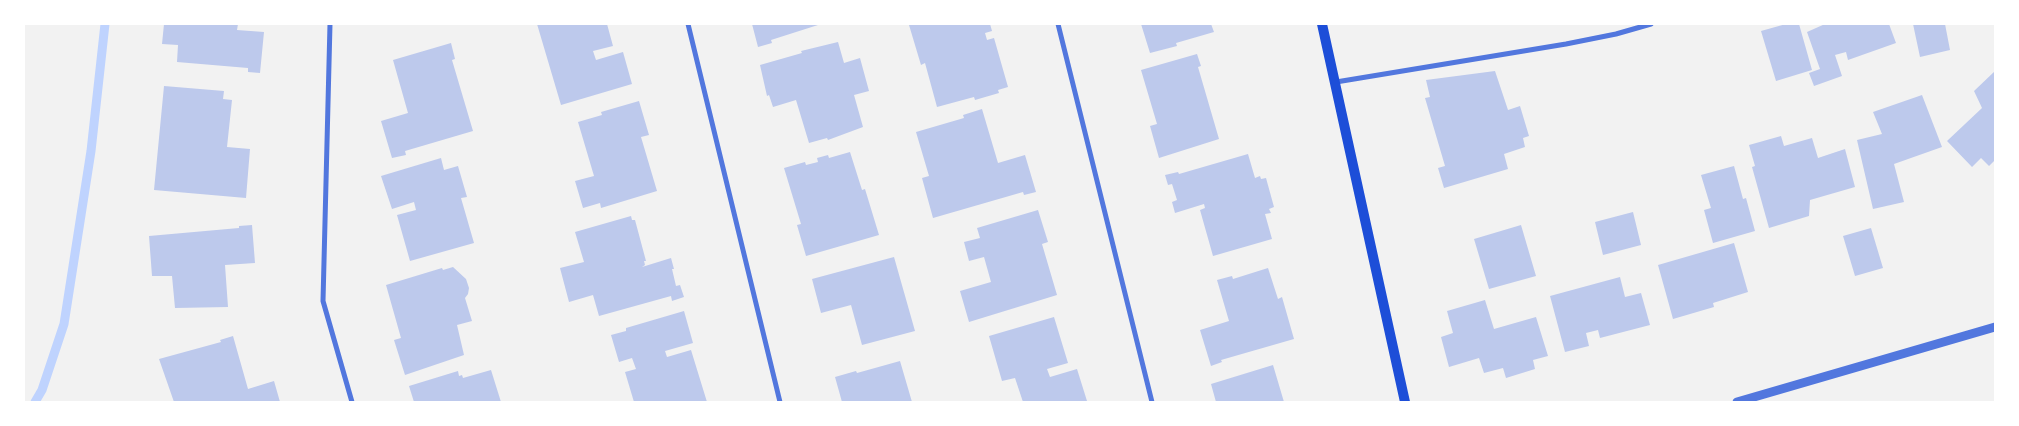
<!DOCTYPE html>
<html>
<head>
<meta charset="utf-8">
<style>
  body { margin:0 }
  #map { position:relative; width:2019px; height:426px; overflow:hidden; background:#f2f2f2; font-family:"PT Sans",sans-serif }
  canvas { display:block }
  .frame { position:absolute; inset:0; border:25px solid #fff; pointer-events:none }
</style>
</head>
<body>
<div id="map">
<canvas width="2019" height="426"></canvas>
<div class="frame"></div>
</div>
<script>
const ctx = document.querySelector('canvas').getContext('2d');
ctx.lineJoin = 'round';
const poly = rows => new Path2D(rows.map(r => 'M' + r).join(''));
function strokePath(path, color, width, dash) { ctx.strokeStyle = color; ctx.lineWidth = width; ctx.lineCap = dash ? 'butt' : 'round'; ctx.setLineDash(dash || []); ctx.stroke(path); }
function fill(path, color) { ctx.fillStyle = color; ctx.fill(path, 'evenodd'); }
const stream = poly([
  [35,402,42,390,64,324,91,151,105,24]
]);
const building = poly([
  [164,24,238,24,237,30,264,32,260,73,248,72,248,68,177,62,178,45,162,44],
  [537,24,607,24,613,46,593,51,596,60,623,52,632,84,561,105],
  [752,24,818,24,818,25,771,40,772,43,758,47],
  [914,24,990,24,992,31,985,33,987,40,994,38,1008,87,998,90,999,93,975,100,974,97,937,107,925,63,921,65,909,25],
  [1141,24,1211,24,1214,32,1176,43,1177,46,1150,53],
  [1786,24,1799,24,1812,70,1776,81,1761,31],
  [1825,24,1889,24,1896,43,1848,60,1846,52,1835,55,1842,76,1814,86,1809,73,1820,69,1807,32],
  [1913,24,1945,24,1950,50,1920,57],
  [838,42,844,63,860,58,869,91,854,95,863,127,828,140,827,138,809,143,796,100,773,107,769,95,767,96,760,65,802,53,801,51],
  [451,43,455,59,452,60,473,131,405,151,406,155,392,158,381,121,408,113,393,60],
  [1197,54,1201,66,1198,67,1219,139,1159,158,1150,126,1157,124,1141,70],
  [1495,71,1508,110,1520,106,1529,136,1523,138,1525,147,1504,154,1508,169,1444,188,1438,168,1445,166,1425,98,1430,97,1426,80],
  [1995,71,1995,160,1989,166,1981,158,1972,167,1947,141,1982,108,1974,91],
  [164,86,224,91,223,99,232,100,227,147,250,149,246,198,154,190],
  [1922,95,1942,147,1894,164,1904,202,1873,209,1857,140,1882,134,1873,112],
  [639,101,649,135,641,137,657,191,601,208,600,203,583,208,575,181,594,176,578,122,602,115,601,112],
  [982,109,998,163,1025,155,1036,192,1024,195,1023,192,933,218,922,178,929,176,916,132,964,118,963,115],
  [1781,136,1784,146,1812,138,1818,158,1845,149,1855,187,1810,200,1809,216,1769,228,1752,167,1755,166,1749,145],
  [850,152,862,190,865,189,879,235,806,256,797,225,801,224,784,168,805,162,806,165,818,162,817,158,828,155,829,158],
  [1248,154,1255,178,1260,176,1261,179,1266,178,1274,207,1269,209,1271,213,1265,214,1272,239,1213,256,1200,210,1205,208,1204,204,1175,213,1172,202,1177,200,1172,184,1168,185,1165,175,1178,172,1179,174],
  [441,158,444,170,458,166,467,197,461,198,474,243,410,261,397,215,416,210,414,202,392,209,381,176],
  [1734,166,1743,199,1746,198,1755,231,1713,243,1704,210,1711,208,1701,175],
  [1038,210,1048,242,1042,244,1057,295,969,322,960,291,991,282,984,257,969,261,964,242,980,238,977,228],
  [1633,212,1641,245,1603,255,1595,222],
  [631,216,632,220,635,220,646,261,644,261,645,265,642,267,671,258,674,269,672,269,676,286,680,285,684,297,672,301,671,296,599,316,593,295,569,302,560,268,584,262,575,232],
  [252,225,255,263,225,265,228,307,175,308,172,276,152,276,149,236,239,228,239,226],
  [1521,225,1536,276,1489,289,1474,239],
  [1871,228,1883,268,1855,276,1843,236],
  [1734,243,1748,292,1713,303,1714,307,1673,319,1658,265],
  [894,257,915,331,862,345,851,305,821,313,812,279],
  [453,267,466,279,469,288,468,294,465,298,472,321,457,325,464,355,405,375,394,340,401,338,386,285,442,268,443,270],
  [1268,268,1278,299,1282,297,1294,339,1221,360,1222,362,1211,366,1200,330,1229,321,1217,280,1232,276,1233,279],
  [1620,277,1625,297,1641,293,1650,325,1600,338,1598,330,1586,333,1589,346,1565,352,1550,296],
  [1485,300,1494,329,1536,317,1548,356,1533,360,1535,369,1506,378,1503,368,1484,373,1479,358,1449,367,1441,337,1453,333,1447,311],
  [684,311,693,343,665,351,667,357,691,350,707,402,634,402,625,372,636,369,632,358,619,362,611,335,626,331,626,328],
  [1054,317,1068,363,1047,369,1050,377,1077,369,1087,401,1023,402,1015,378,1002,381,989,336],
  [233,336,248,389,274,381,280,402,174,402,159,359,221,342,220,340],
  [900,361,912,402,842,402,835,377,856,371,857,373],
  [1273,365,1284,402,1216,402,1211,384],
  [491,370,501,402,414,402,409,386,458,371,459,376,462,375,463,378]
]);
const minor = poly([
  [330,24,323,301,352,402],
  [688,24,780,402],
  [1058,24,1152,402],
  [1336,82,1566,44,1616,34,1651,24]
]);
const tertiary = poly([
  [1737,402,1995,327]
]);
const secondary = poly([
  [1322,24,1405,402]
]);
strokePath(stream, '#bfd3fe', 9);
fill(building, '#bdc9ec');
strokePath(minor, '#5277de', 5);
strokePath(tertiary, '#5277de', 9);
strokePath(secondary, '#1d4ed8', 10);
</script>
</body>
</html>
